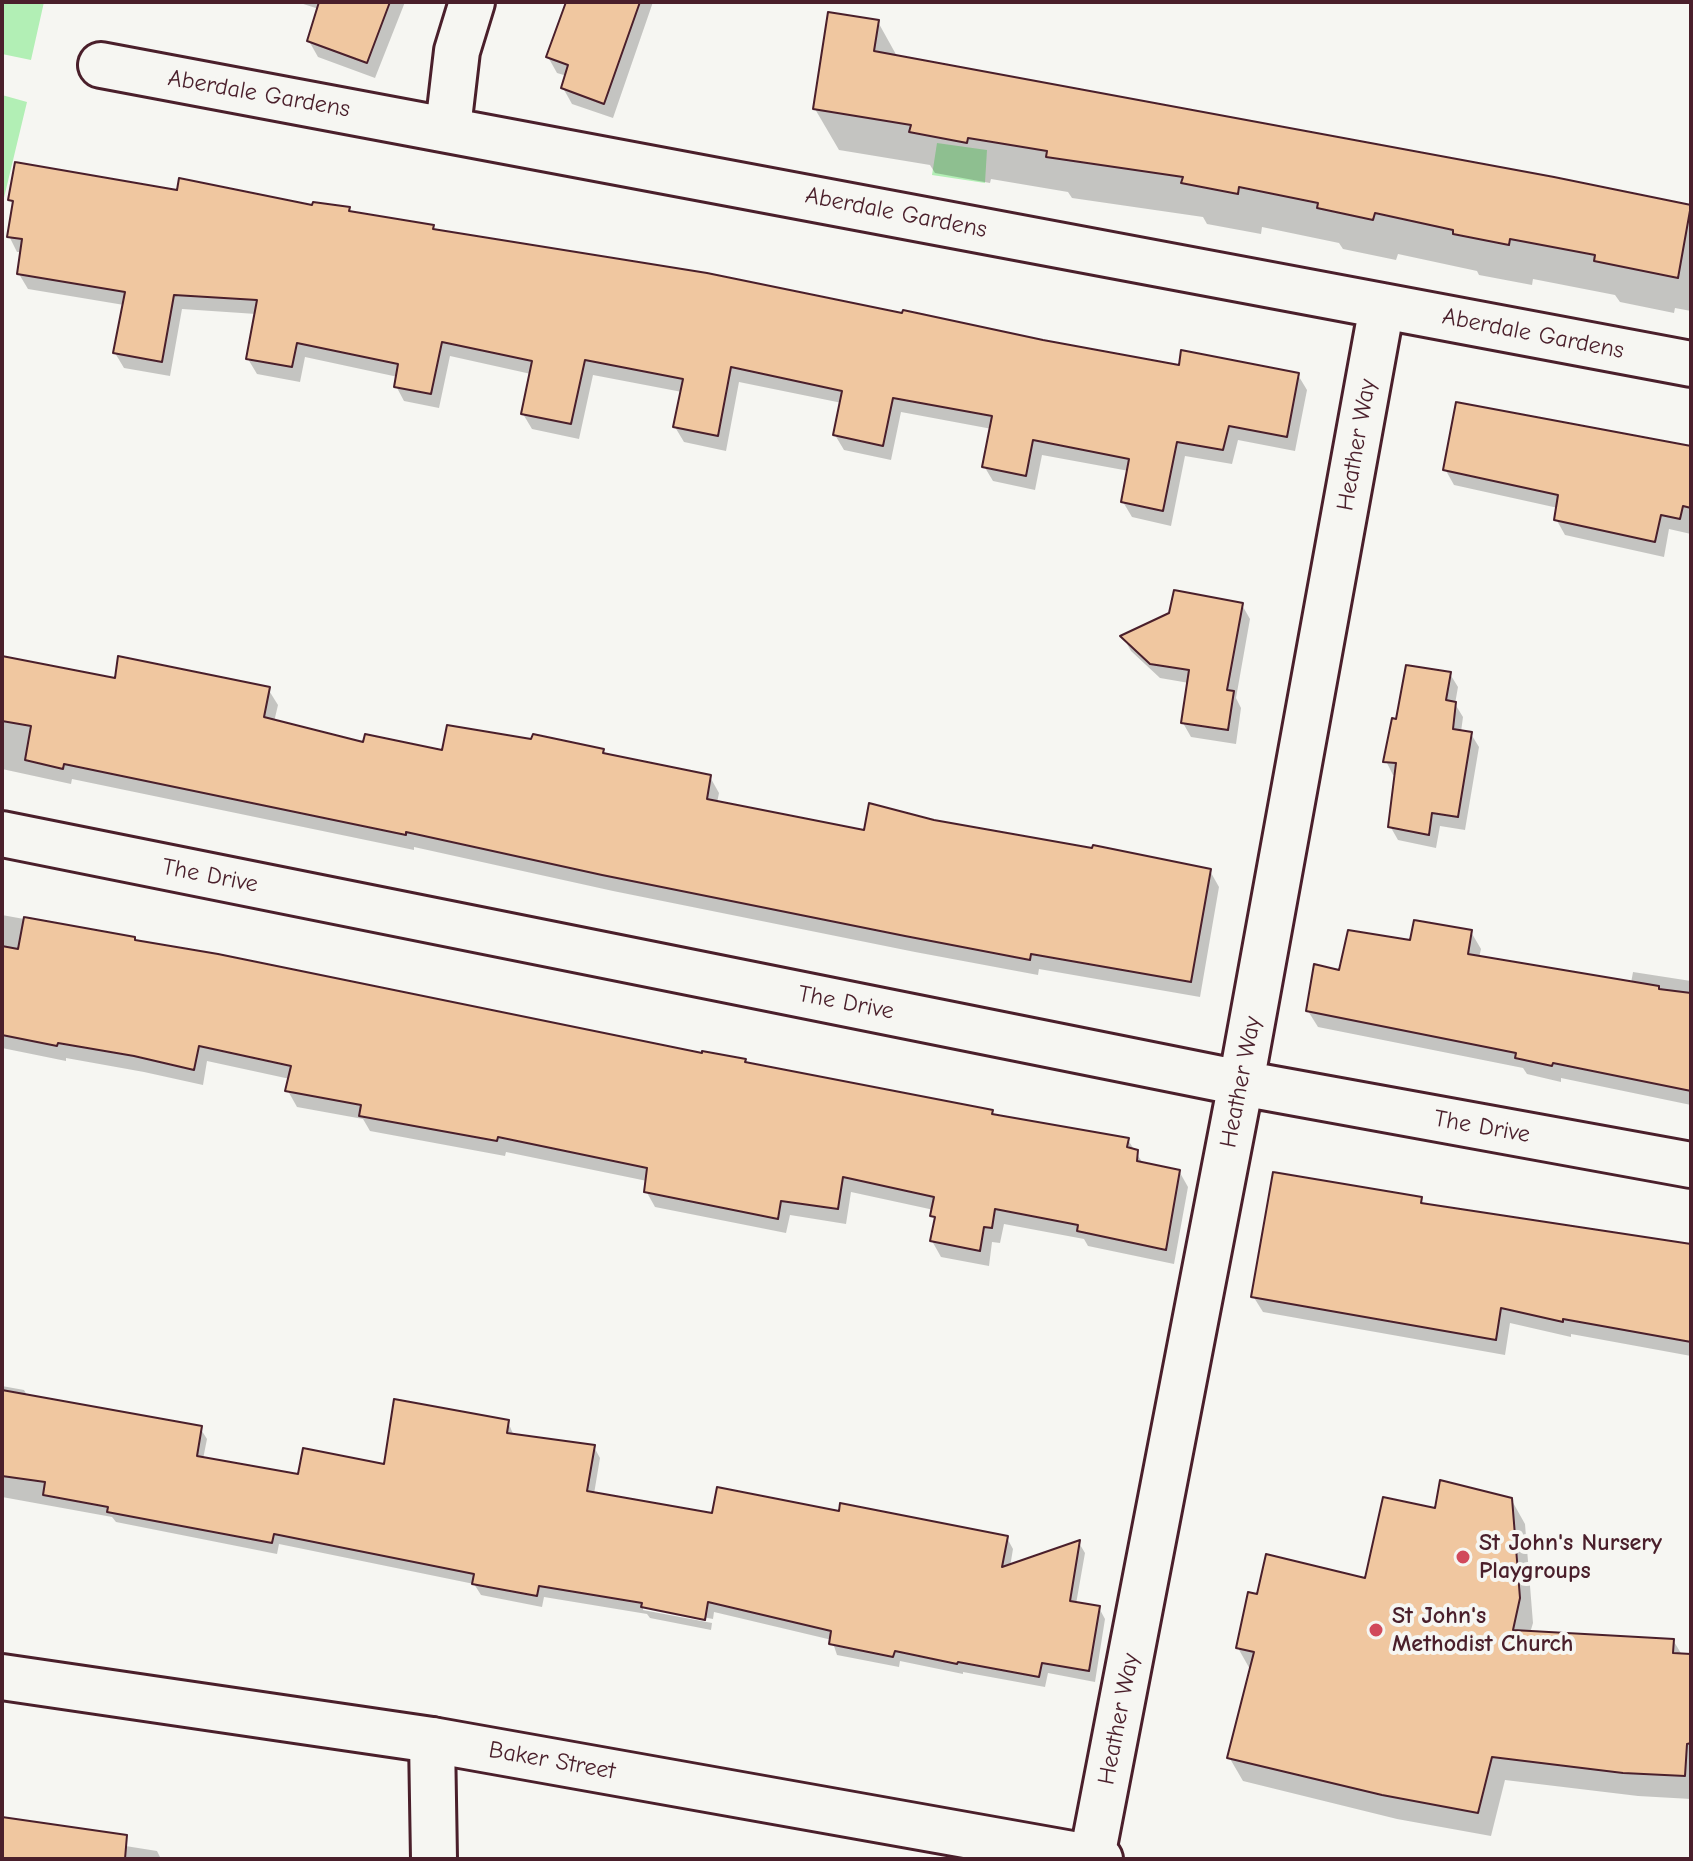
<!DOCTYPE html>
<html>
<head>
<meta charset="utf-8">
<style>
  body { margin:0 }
  #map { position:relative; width:1693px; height:1861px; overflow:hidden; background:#f6f6f2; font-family:"Comic Neue",sans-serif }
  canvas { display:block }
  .frame { position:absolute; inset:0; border:4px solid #4a1f2b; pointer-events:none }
</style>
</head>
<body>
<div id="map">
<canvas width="1693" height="1861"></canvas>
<div class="frame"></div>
</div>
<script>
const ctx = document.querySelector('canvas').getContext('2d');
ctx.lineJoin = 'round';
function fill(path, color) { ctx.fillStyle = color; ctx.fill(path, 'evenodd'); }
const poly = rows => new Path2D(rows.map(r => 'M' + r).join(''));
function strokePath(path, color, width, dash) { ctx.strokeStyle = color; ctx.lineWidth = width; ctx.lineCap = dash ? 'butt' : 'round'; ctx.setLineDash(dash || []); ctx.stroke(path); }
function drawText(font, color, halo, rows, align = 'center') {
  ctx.font = font + ' "Comic Neue",sans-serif'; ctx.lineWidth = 8; ctx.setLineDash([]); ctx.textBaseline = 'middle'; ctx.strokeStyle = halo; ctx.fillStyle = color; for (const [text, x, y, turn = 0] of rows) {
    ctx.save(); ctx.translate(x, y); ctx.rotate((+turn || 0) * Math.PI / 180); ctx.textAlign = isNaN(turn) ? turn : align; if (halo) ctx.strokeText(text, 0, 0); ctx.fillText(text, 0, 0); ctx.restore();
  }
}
const green = poly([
  [2,2,44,2,31,60,2,54],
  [2,95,27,102,2,206],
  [937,143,987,150,985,183,932,175]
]);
const shadow = poly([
  [297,2,405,2,375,78,318,57,309,41,319,9],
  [567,2,653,2,613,118,572,104,563,88,567,76,557,73,548,57],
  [878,22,898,58,1691,207,1691,311,1675,308,1674,313,1620,302,1615,295,1533,279,1532,285,1479,275,1477,271,1398,254,1396,260,1343,249,1339,243,1262,227,1261,234,1207,224,1203,217,1072,198,1068,192,991,179,990,183,935,173,930,165,839,150,815,109],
  [179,193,314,208,349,209,352,214,433,227,435,231,1180,367,1298,375,1307,390,1295,451,1238,440,1232,464,1185,456,1171,526,1132,517,1123,502,1129,471,1042,455,1035,490,993,481,984,466,992,429,901,412,891,460,844,450,835,435,842,403,739,382,726,451,684,442,675,427,682,392,593,375,579,439,532,429,523,414,531,374,450,356,439,408,404,401,396,386,398,377,305,357,300,382,257,374,248,359,256,314,182,309,170,376,124,368,115,353,124,305,28,289,19,274,22,252,17,252,9,236,14,207,10,199],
  [1691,452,1691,534,1669,529,1664,557,1565,535,1556,519,1558,508,1454,485,1445,469],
  [1242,605,1250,619,1236,698,1241,708,1236,744,1191,737,1183,723,1189,683,1160,678,1131,651,1123,637,1170,615],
  [2,658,116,680,268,689,278,705,274,722,365,744,444,752,602,751,605,755,710,777,719,793,717,803,866,832,933,822,1210,871,1219,887,1200,997,1039,969,1038,975,915,952,613,891,414,847,414,850,72,779,71,784,2,769],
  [1450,674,1458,687,1455,704,1463,717,1461,732,1471,734,1479,747,1465,830,1440,826,1436,848,1398,840,1390,826,1397,775,1393,775,1386,761,1398,722],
  [2,915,134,939,136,942,992,1112,994,1116,1128,1140,1144,1165,1179,1171,1188,1187,1174,1264,1088,1246,1084,1239,1004,1224,1000,1243,992,1242,989,1266,941,1257,932,1241,936,1221,933,1216,934,1210,851,1192,846,1224,790,1215,786,1233,655,1207,646,1191,647,1181,506,1152,505,1156,370,1131,363,1119,297,1107,288,1091,290,1079,207,1061,203,1085,144,1072,66,1058,66,1061,2,1048],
  [1471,932,1481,949,1479,958,1631,983,1633,972,1691,981,1691,1105,1561,1078,1561,1082,1527,1074,1523,1068,1318,1027,1308,1011,1341,972,1412,943],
  [1420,1199,1424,1205,1691,1254,1691,1356,1571,1334,1571,1337,1510,1323,1505,1355,1263,1312,1253,1296],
  [2,1386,24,1390,28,1397,200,1428,207,1439,203,1459,299,1476,385,1466,508,1422,514,1436,594,1447,600,1458,594,1494,714,1516,840,1514,1007,1538,1013,1549,1010,1567,1079,1543,1085,1553,1076,1604,1099,1608,1105,1619,1095,1682,1048,1673,1045,1687,963,1672,963,1674,900,1661,899,1667,837,1655,832,1640,714,1612,713,1619,643,1606,643,1610,712,1623,711,1630,650,1618,647,1614,544,1597,542,1607,481,1595,474,1584,279,1544,277,1554,116,1522,112,1517,2,1497],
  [1511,1499,1525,1524,1533,1623,1530,1633,1673,1640,1682,1655,1691,1656,1691,1799,1638,1796,1505,1780,1491,1836,1397,1819,1243,1781,1229,1757,1251,1671,1238,1648,1258,1596,1366,1581,1436,1510],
  [2,1819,69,1837,157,1851,161,1859,2,1859]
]);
const building = poly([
  [319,2,390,2,367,63,307,41,319,2],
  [566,2,640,2,604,104,561,88,568,65,546,57,566,2],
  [828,12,879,20,874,51,1554,177,1691,205,1678,278,1594,261,1595,255,1510,239,1509,245,1453,234,1453,230,1375,213,1373,220,1317,208,1318,203,1239,187,1238,194,1181,183,1183,177,1046,157,1047,151,968,138,967,143,909,132,911,125,813,109,828,12],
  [15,162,177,190,179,178,312,205,313,202,350,207,349,211,434,225,433,229,707,273,902,313,903,310,1043,340,1179,365,1181,350,1299,373,1287,437,1229,426,1223,450,1177,442,1163,511,1121,502,1129,459,1033,440,1026,476,982,467,992,416,893,398,883,446,833,435,842,391,731,367,718,436,673,427,683,379,585,360,571,424,521,414,532,361,442,342,431,394,394,387,398,364,297,343,292,367,246,359,257,300,174,295,162,362,113,353,125,292,17,274,22,239,7,237,13,201,8,200,15,162],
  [1456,402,1691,446,1691,508,1683,506,1680,519,1661,515,1655,542,1554,520,1558,495,1443,470,1456,402],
  [1174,590,1243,603,1227,690,1234,691,1228,730,1181,723,1189,670,1150,664,1120,636,1169,613,1174,590],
  [2,656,115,678,118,656,270,687,264,717,363,742,365,734,442,750,447,725,531,739,533,734,604,749,603,753,711,775,707,799,864,830,869,803,934,820,1092,848,1093,845,1211,869,1191,982,1031,954,1030,960,905,936,602,875,406,832,406,835,64,764,63,769,25,760,31,726,2,721,2,656],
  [1406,665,1451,672,1446,700,1456,702,1453,729,1472,732,1458,817,1432,813,1429,835,1388,827,1396,763,1383,762,1392,718,1396,719,1406,665],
  [24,917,135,937,135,940,218,954,702,1053,702,1051,746,1059,745,1062,993,1110,992,1114,1129,1138,1127,1147,1138,1150,1137,1161,1180,1170,1166,1250,1077,1231,1078,1225,995,1209,992,1228,984,1227,980,1251,930,1241,935,1217,930,1216,934,1197,843,1177,838,1209,781,1201,778,1219,644,1192,647,1168,498,1137,497,1141,359,1116,361,1105,285,1091,291,1066,199,1046,194,1070,134,1056,58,1043,57,1046,2,1035,2,946,18,949,24,917],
  [1414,920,1472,930,1468,954,1659,986,1659,989,1691,993,1691,1091,1553,1063,1552,1066,1515,1058,1516,1053,1306,1011,1314,964,1339,970,1348,930,1410,940,1414,920],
  [1273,1172,1422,1197,1421,1203,1691,1244,1691,1342,1563,1319,1563,1322,1501,1308,1496,1340,1251,1297,1273,1172],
  [2,1390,202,1426,197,1456,298,1474,303,1448,384,1464,394,1399,509,1420,507,1433,595,1445,587,1491,712,1513,717,1487,839,1511,840,1503,1008,1536,1002,1567,1080,1540,1070,1601,1100,1606,1089,1671,1042,1663,1039,1677,958,1662,957,1664,895,1651,893,1657,829,1644,831,1631,708,1602,705,1620,641,1607,642,1603,539,1586,537,1596,472,1584,474,1574,274,1534,272,1543,107,1512,108,1507,43,1495,45,1482,2,1476,2,1390],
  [1440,1480,1512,1498,1520,1598,1513,1630,1674,1639,1673,1653,1691,1654,1691,1743,1687,1744,1685,1776,1623,1773,1492,1757,1478,1813,1382,1795,1227,1758,1254,1652,1236,1648,1248,1592,1257,1594,1266,1554,1365,1578,1383,1497,1435,1508,1440,1480],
  [2,1817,127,1835,125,1859,2,1859,2,1817]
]);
const minor = poly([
  [101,65,1691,364],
  [448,128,457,51,472,2],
  [2,834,1241,1083,1691,1165],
  [432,1740,434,1859],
  [1092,1857,1241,1083,1382,306]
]);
const tertiary = poly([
  [2,1677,432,1740,1100,1859]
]);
const markers = [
  [1463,1557,8,"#d1495b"],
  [1376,1630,8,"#d1495b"]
];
const streetNames = [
  ["Aberdale Gardens",259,94,10],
  ["Aberdale Gardens",896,213,11],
  ["Aberdale Gardens",1533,334,11],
  ["Heather Way",1357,445,-80],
  ["The Drive",210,876,11],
  ["The Drive",846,1003,11],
  ["Heather Way",1241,1082,-79],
  ["The Drive",1482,1127,10],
  ["Heather Way",1119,1719,-79],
  ["Baker Street",552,1761,10]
];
const poiNames = [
  ["St John's Nursery",1479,1543],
  ["Playgroups",1479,1571],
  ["St John's",1392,1616],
  ["Methodist Church",1392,1644]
];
fill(green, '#b2efb5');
fill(shadow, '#0003');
fill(building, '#f0c7a0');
strokePath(building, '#4a1f2b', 2);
strokePath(minor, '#4a1f2b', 50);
strokePath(tertiary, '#4a1f2b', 50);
strokePath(minor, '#f6f6f2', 44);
strokePath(tertiary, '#f6f6f2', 44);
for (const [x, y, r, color] of markers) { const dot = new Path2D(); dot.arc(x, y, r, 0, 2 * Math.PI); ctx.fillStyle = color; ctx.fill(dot); strokePath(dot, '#f6f6f2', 3); }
drawText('24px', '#4a1f2b', '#f6f6f2', streetNames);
drawText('bold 24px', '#4a1f2b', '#f6f6f2', poiNames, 'left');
</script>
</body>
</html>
